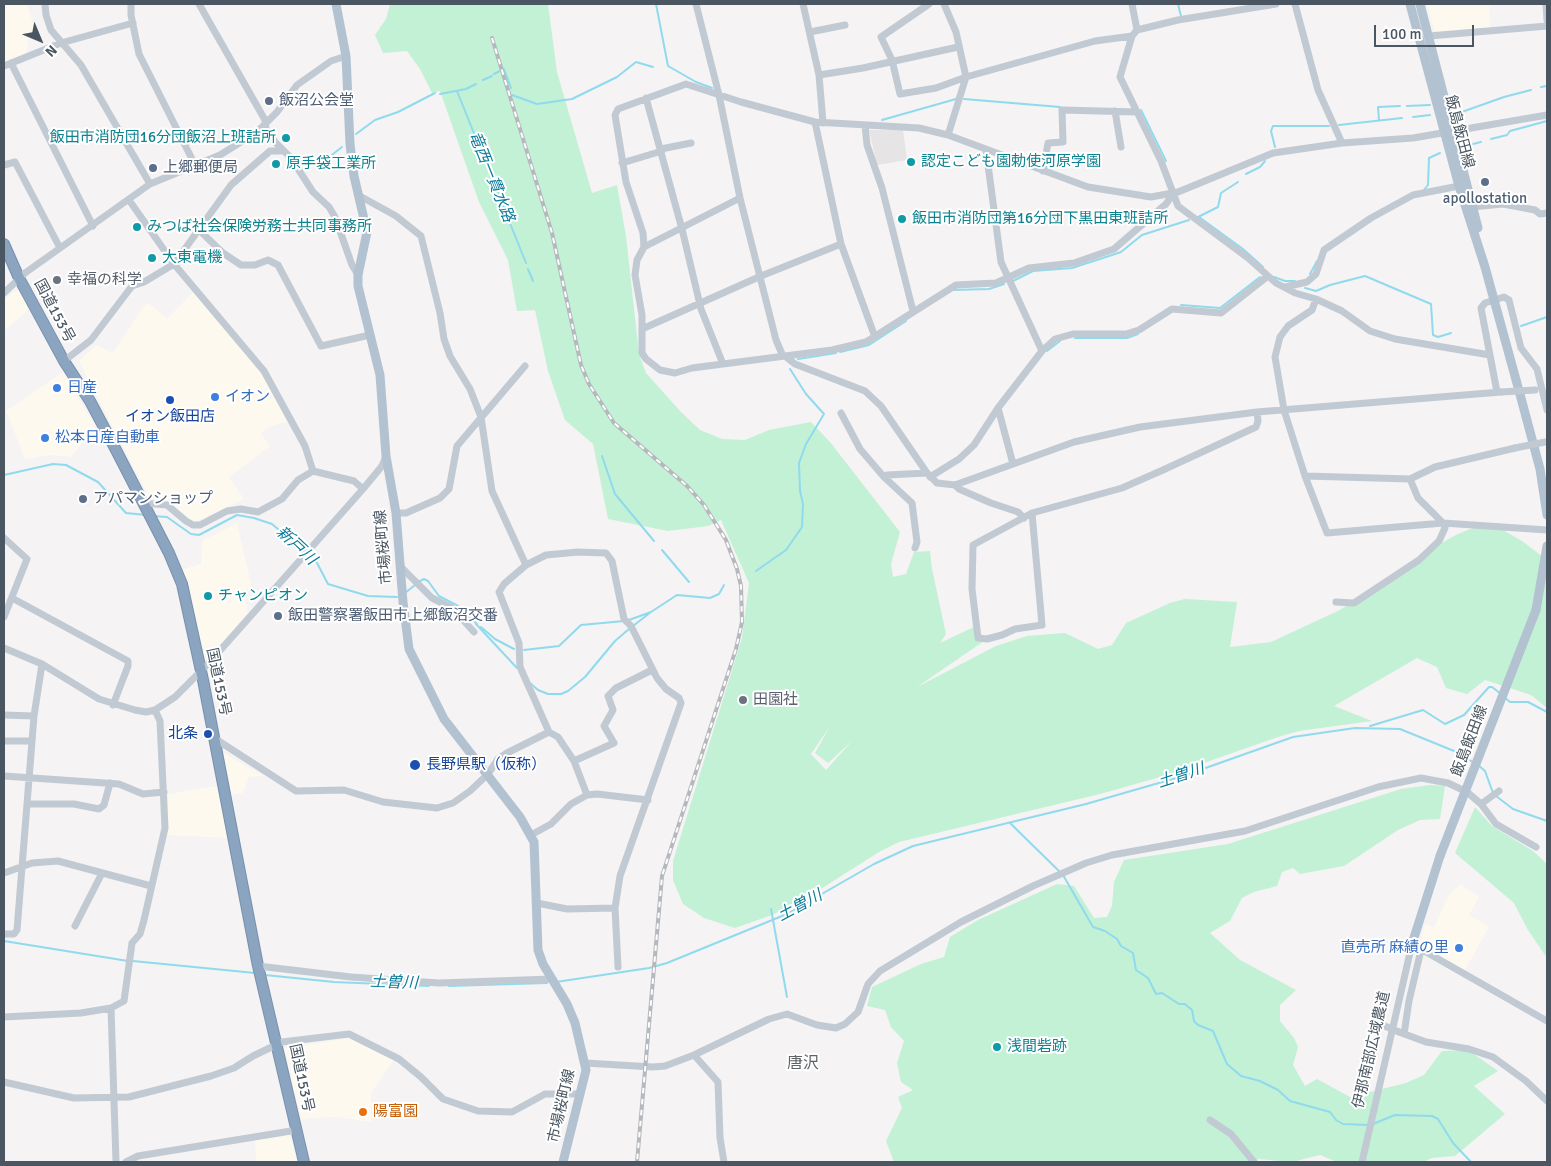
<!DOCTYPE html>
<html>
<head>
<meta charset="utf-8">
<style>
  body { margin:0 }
  #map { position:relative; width:1551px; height:1166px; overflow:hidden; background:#f5f3f3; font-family:Signika,sans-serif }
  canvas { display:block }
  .frame { position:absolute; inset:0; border:5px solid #4a5661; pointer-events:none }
  .north { position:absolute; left:15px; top:15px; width:50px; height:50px; -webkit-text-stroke:4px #fff; paint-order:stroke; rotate:135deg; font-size:14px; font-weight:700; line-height:20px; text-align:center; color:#4a5661 }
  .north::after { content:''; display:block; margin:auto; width:18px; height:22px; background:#4a5661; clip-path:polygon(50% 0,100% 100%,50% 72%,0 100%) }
  .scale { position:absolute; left:1374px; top:25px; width:100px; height:22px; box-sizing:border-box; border:2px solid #4a5661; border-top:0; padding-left:6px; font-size:15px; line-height:18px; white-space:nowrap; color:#4a5661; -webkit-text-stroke:4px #fff; paint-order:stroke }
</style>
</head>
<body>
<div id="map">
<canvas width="1551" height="1166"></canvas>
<div class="frame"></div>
<div class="north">N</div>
<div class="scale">100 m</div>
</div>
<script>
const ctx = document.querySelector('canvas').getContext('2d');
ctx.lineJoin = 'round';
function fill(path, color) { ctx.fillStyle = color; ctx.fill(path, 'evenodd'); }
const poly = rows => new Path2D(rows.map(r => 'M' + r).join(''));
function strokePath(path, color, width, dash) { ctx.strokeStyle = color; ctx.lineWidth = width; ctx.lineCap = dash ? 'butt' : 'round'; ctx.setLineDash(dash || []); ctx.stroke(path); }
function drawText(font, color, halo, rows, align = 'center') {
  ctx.font = font + ' Signika,"Noto Sans JP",sans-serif'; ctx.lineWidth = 4; ctx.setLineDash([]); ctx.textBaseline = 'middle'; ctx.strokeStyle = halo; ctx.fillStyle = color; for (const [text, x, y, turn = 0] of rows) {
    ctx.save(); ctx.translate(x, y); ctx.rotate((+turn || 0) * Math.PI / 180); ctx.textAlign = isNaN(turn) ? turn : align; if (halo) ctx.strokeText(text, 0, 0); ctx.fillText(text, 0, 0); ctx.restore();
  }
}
const commercial = poly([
  [4,4,27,4,36,33,28,40,26,55,4,63],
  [1427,4,1489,4,1490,28,1435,32],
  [214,248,226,260,220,267,207,257],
  [19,290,29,309,4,331,4,301,12,293],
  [193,292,261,373,288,422,271,426,261,433,270,446,229,477,244,499,193,523,168,503,150,499,79,361,96,345,113,353,143,307,149,303,167,319],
  [63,372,95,426,71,457,50,455,25,459,6,411],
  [237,523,252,588,244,591,248,612,211,655,204,656,202,647,200,647,180,570,201,564,202,541],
  [220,751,264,776,249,777,243,793,228,795],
  [217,786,229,838,167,835,168,794],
  [1461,884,1479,897,1469,915,1489,927,1465,970,1420,945,1425,924,1434,927,1449,895],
  [350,1038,394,1060,371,1093,371,1122,335,1117,301,1119,284,1048],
  [290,1133,297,1162,256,1162,255,1139]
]);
const education = poly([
  [869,130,903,130,907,160,877,165]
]);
const green = poly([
  [390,4,548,4,557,72,592,193,617,185,626,236,639,354,646,373,681,412,700,430,722,439,745,440,769,430,811,422,830,442,900,532,891,564,893,577,906,574,914,552,930,551,932,569,946,634,940,643,976,626,978,638,987,639,917,687,996,646,1027,636,1065,633,1098,649,1112,645,1126,623,1170,603,1185,599,1237,602,1230,647,1271,642,1340,610,1432,548,1458,534,1473,528,1494,525,1522,541,1547,560,1547,708,1531,695,1485,680,1467,694,1446,688,1437,667,1417,658,1334,706,1372,721,1299,731,1278,737,1178,772,1100,794,899,842,879,852,805,899,772,915,735,928,704,918,683,904,673,880,673,861,742,638,749,583,721,520,708,526,668,531,608,519,593,444,565,420,548,371,535,310,517,311,508,260,479,202,440,91,432,93,420,69,407,51,383,53,375,35,386,19],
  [830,726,815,753,828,763,852,741,826,770,811,754],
  [1430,785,1445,786,1440,819,1420,820,1398,830,1344,866,1300,874,1293,868,1282,872,1277,886,1254,892,1242,898,1230,921,1210,933,1240,960,1296,990,1280,1005,1280,1021,1294,1038,1298,1047,1293,1065,1305,1086,1317,1079,1350,1097,1406,1083,1424,1075,1442,1051,1468,1050,1498,1071,1474,1086,1505,1114,1455,1156,1432,1158,1423,1162,1337,1162,1320,1155,1292,1162,1258,1159,1256,1162,894,1162,886,1141,902,1108,898,1097,913,1090,901,1082,897,1063,904,1041,891,1027,885,1010,867,1006,872,987,921,964,944,957,950,937,978,920,1057,884,1074,886,1094,918,1107,917,1112,906,1114,882,1124,860,1228,844,1401,789],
  [1475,807,1492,826,1533,851,1547,864,1547,958,1528,930,1514,903,1455,853]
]);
const stream = poly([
  [656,4,668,66,696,82,712,88],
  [1178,4,1181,16],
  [504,69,511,88],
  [494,74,500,71],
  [483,80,492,76],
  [1541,87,1547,86],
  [457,91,526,263],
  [440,94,466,89,476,84],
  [512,95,537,104,572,99,617,77,636,62,653,67],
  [964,99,1060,107],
  [1407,106,1430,105],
  [1141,110,1166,161],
  [1459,113,1504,97,1531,90],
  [1413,117,1430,115],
  [882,120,956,99],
  [1379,120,1378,107,1400,106],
  [1339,125,1402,118],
  [356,134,375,120,398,112,435,93],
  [1491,139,1507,135,1510,131,1547,121],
  [1469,145,1481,142],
  [1275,147,1271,131,1273,126,1329,126],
  [294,157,317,162],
  [324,161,342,147],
  [1246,174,1260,167,1265,161],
  [1424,190,1428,185,1429,158,1440,153],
  [1198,217,1218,207,1221,193,1238,182],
  [1199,217,1243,249,1263,267],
  [528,269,533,281],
  [1310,274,1317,261],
  [1274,277,1285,281,1295,281],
  [1013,281,1033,271,1072,268,1112,255,1121,252,1142,235,1189,220],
  [1305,288,1316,291,1330,285,1365,276,1431,304,1433,335,1438,337,1451,333],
  [952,290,989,289,1004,284],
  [1181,305,1220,308,1260,277],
  [1521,326,1547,317],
  [1075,338,1127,338,1138,334],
  [1047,351,1060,341],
  [840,352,869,345,906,321],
  [798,359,836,353],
  [602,456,615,494,654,541],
  [4,475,53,464,66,465,98,482,126,513,146,515],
  [153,516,167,517,191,534,199,535,237,515,254,518,272,524,304,551],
  [662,550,689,582],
  [308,554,316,561,328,584,368,596,397,597],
  [756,571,786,550,802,527,803,504,800,491,799,463,806,444,824,414,806,394,790,369],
  [418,582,424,579,428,581,439,596,458,606,477,624],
  [405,593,415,585],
  [629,620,651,612,677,595,710,598,719,594,724,585],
  [476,624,517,668],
  [633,626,651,612],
  [481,627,495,639,514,649],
  [524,650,559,646,581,625,624,621],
  [530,683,538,690,548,694,561,694,568,691,585,677,615,641,629,629],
  [1504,697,1510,702,1528,702,1547,712],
  [1370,726,1423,710,1445,724,1464,715,1489,687,1492,687,1501,694],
  [1478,765,1485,771,1493,793],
  [1496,796,1513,809,1547,821],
  [1010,823,1060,872],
  [1063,875,1093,927,1105,931,1117,939,1121,946,1133,953,1136,970,1148,978,1156,994,1162,993,1179,1004,1185,1004,1192,1010,1194,1021,1198,1025,1213,1031,1227,1064,1241,1076,1260,1081,1278,1090,1290,1101,1330,1112,1336,1120,1343,1124,1368,1125],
  [771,909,787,997],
  [4,941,128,961],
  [133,961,255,973],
  [265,975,334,982,429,986],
  [556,982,649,968,667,963,787,914,874,864,913,846,1086,804,1183,776,1293,737,1355,728,1400,729,1459,753,1474,763],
  [449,986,547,983],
  [1373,1124,1395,1115,1432,1116,1438,1119,1453,1143,1471,1162]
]);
const minor = poly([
  [45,4,46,15,51,30,81,65,150,184],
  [131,4,131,15,139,54,195,165],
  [199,4,265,120,266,129,275,142,291,158,313,192,329,207,335,217,352,265,358,275],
  [696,4,719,95,740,198,776,340,782,354],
  [803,4,819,75,823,123],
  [929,4,881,37,892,60,900,94,936,88,966,77,1095,41,1132,36],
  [944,4,956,32,966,77,948,135],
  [1132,4,1137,30,1132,36,1120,77,1161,161,1178,206,1248,258,1276,283,1295,293,1316,299,1342,311,1370,331,1395,339,1490,355],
  [1295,4,1318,90,1342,143],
  [1546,4,1547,20],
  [1137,30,1178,20,1276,4],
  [810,32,845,25],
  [1429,36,1547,26],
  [11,63,93,226],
  [4,66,61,43,133,23],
  [819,75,863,68,958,47],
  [646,98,682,229,701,309,723,364],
  [1115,111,1121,147],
  [815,122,841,244,875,337],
  [865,125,867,145,882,188,913,311],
  [661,149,691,143],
  [986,150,1001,262,1042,351],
  [622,163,662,151],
  [4,165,15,162,60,248],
  [1043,171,1048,143,1063,142,1062,110,1137,112],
  [358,195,396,216,421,236,440,313,444,339,450,356,470,389,481,417,492,491,526,565],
  [129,200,174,264,264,371,305,446,313,471,354,481,363,489],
  [1472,207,1503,204,1535,210,1540,214,1547,213],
  [198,229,223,253,241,265,255,265,268,260,278,265,321,346,370,335],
  [644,247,740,198],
  [1285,287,1307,282,1316,274,1324,250,1371,218,1413,195,1459,186],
  [4,293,25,273,150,184,220,155,257,132,277,112,297,85,331,61,346,56],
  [1316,299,1312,310,1288,326,1280,337,1275,357,1284,410,1305,476,1327,533,1443,523,1547,530],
  [642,329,761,276,841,244],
  [785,356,832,350,866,342,956,285,996,283,1029,268,1074,263,1114,249,1166,204,1173,194],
  [64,361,91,340,132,286,144,282,174,264,231,185,270,151,283,151],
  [1497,392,1481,308,1485,303,1504,297,1509,300,1521,348,1537,369,1547,410],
  [1501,392,1257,412,1140,427,1074,442,955,485,937,483,927,473,881,406,865,391,795,364,785,356,692,368,675,373,660,370,646,359,642,353,642,315,635,275,637,260,644,247,643,233,626,182,615,115,618,109,686,84,741,102,815,122,919,128,948,135,1088,187,1151,197,1178,192,1273,153,1342,143,1413,138,1547,115],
  [998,408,1013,464],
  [841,413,860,449,884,477],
  [1305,476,1410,479,1435,467,1515,448],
  [930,477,959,459,974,445,998,408,1042,351,1055,339,1073,334,1126,334,1139,330,1172,309,1221,313,1268,276],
  [955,485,959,489,991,503,1018,512,1024,518],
  [143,503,167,505,186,521,193,525,200,525,227,511,241,509,258,512,282,499,298,480,313,471],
  [396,513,406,513,440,498,449,489,457,446,525,366],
  [1032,513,1042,625,1015,629,1002,635,987,639,978,638,972,589,973,545,1032,513,1122,488,1163,470,1256,427,1258,421,1257,412],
  [4,538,27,559,4,617],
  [915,548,917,542,912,503,884,477,887,475,927,473],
  [401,567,432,598,452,608,474,632],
  [12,598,128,661,128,666,113,705],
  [1336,602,1354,603,1419,560,1439,541,1445,528,1443,523,1418,498,1410,479],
  [4,648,42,664,99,699,135,710,146,712,155,710,175,697,209,663,363,489,382,466,386,456],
  [4,715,34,716],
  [214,738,296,791,344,790,383,802,437,808,453,803,470,791,488,774,498,759,507,753,549,732],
  [4,741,31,741],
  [574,761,614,743,604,726,613,710,608,696,616,688,652,670],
  [4,776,119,784,143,794,164,792],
  [587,795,574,761,558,737,549,732,533,696,520,667,519,643,499,592,504,584,526,565,546,555,578,552,606,553,612,561,624,619,631,626,657,678,666,689,679,698,681,703,620,876,615,908,618,967],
  [27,804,74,804,99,809,104,805,110,783],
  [1481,804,1499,791],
  [531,835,551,824,571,804,587,795,597,794,648,800],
  [4,873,32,863,58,861,151,886],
  [537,903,567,909,615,908],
  [75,926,102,873],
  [4,934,14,934,17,930,34,716,42,664],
  [258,966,351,977,439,983,551,979],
  [111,1008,116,1162],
  [4,1017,81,1013,111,1008,124,1001,132,943,140,934,144,920,165,828,160,721,155,710],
  [1399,1032,1426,1042,1469,1049,1493,1057,1526,1081,1547,1101],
  [1404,1034,1409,1001,1421,950],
  [694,1055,718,1082,720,1138,724,1162],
  [585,1063,653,1067,665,1066,694,1055,769,1019,787,1014,817,1025,836,1028,845,1024,858,1012,868,984,880,971,961,922,1033,886,1086,863,1112,855,1245,831,1378,787,1421,778,1448,783,1467,792,1481,804,1496,824,1536,847],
  [4,1082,74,1098,129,1097,211,1076,234,1068,253,1056,282,1042,349,1034,399,1059,421,1077,443,1099,478,1111,512,1112,545,1094,580,1094],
  [1210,1120,1231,1134,1254,1162],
  [126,1162,138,1156,297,1130],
  [1362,1162,1412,944,1547,1021]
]);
const major = poly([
  [336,4,346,56,350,144,354,176,367,232,358,275,358,286,380,375,386,456,396,513,403,602,409,649,444,719,520,817,534,842,538,950,543,964,567,1004,575,1023,586,1070,563,1162],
  [1410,4,1459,186,1485,267,1521,398,1540,469,1547,515],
  [1420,4,1478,228],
  [1536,610,1547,546],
  [1412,944,1440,856]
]);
const highway = poly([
  [4,244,19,278,64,361,90,401,116,450,169,553,182,584,203,680,258,966,304,1162]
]);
const rail = poly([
  [492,38,552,233,581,365,589,384,614,423,687,486,704,505,726,540,737,569,741,586,742,622,736,649,662,876,637,1162]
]);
const minorBridge = poly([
  [1501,392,1535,390],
  [1515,448,1545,442],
  [1380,1024,1399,1032]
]);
const majorBridge = poly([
  [1440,856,1536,610]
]);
const markers = [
  [269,101,5,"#5c6f8a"],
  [286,138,5,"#0f9aa8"],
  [911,162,5,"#0f9aa8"],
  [276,164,5,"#0f9aa8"],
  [153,168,5,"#5c6f8a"],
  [1485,182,5,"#5c6f8a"],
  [902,219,5,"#0f9aa8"],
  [137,227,5,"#0f9aa8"],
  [152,258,5,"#0f9aa8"],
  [57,280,5,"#6b7280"],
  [57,388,5,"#3f7fe0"],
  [215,397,5,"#3f7fe0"],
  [170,400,5,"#1a4fb4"],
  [45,438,5,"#3f7fe0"],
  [83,499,5,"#5c6f8a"],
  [208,596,5,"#0f9aa8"],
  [278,616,5,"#5c6f8a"],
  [743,700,5,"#6b7280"],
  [208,734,5,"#1a4fb4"],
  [415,765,6,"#1a4fb4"],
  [1459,948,5,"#3f7fe0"],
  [997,1047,5,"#0f9aa8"],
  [363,1112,5,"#e8710a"]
];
const serviceNames = [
  ["飯沼公会堂",279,101],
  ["上郷郵便局",163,168],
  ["apollostation",1485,199,"center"],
  ["アパマンショップ",93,499],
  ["飯田警察署飯田市上郷飯沼交番",288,616]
];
const streetNames = [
  ["飯島飯田線",1459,132,75],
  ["国道153号",54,311,62],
  ["市場桜町線",384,547,-95],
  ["国道153号",218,682,78],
  ["飯島飯田線",1470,741,-69],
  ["伊那南部広域農道",1372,1050,-77],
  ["国道153号",301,1078,78],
  ["市場桜町線",562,1106,-77]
];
const cultureNames = [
  ["飯田市消防団16分団飯沼上班詰所",276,138,"right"],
  ["認定こども園勅使河原学園",921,162],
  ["原手袋工業所",286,164],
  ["飯田市消防団第16分団下黒田東班詰所",912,219],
  ["みつば社会保険労務士共同事務所",147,227],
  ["大東電機",162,258],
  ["チャンピオン",218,596],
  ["浅間砦跡",1007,1047]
];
const worshipNames = [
  ["幸福の科学",67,280],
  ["田園社",753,700]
];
const shopNames = [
  ["日産",67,388],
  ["イオン",225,397],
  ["松本日産自動車",55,438],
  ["直売所 麻績の里",1449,948,"right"]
];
const transitNames = [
  ["イオン飯田店",170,417],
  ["北条",198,734,"right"],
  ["長野県駅（仮称）",426,765,"left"]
];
const foodNames = [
  ["陽富園",373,1112]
];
const waterNames = [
  ["竜西一貫水路",491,177,68],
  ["新戸川",296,546,43],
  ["土曽川",1181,776,-18],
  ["土曽川",800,906,-28],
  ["土曽川",394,983,2]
];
const neighbourhoodNames = [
  ["唐沢",803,1064]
];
fill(commercial, '#fdf9ef');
fill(education, '#e6e4e5');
fill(green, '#c3f1d5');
strokePath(stream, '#90daee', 2);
strokePath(highway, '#7690ad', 12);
strokePath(minor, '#c1cad2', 7);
strokePath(major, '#b3c2d1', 9);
strokePath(highway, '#8ba5c1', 10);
strokePath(rail, '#b5b8bd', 4);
strokePath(rail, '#fff', 2, [5.5]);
strokePath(minorBridge, '#c1cad2', 7);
strokePath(majorBridge, '#b3c2d1', 9);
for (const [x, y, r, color] of markers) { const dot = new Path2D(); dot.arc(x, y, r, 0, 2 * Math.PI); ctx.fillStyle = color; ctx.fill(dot); strokePath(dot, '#fff', 2); }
drawText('15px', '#4e5e75', '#fff', serviceNames, 'left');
drawText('15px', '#4a5661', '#fff', streetNames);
drawText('15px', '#0d838f', '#fff', cultureNames, 'left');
drawText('15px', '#5b616d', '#fff', worshipNames, 'left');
drawText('15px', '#366cbe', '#fff', shopNames, 'left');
drawText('15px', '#164399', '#fff', transitNames);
drawText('15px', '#c56008', '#fff', foodNames, 'left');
drawText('italic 16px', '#0c7c9b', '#fff', waterNames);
drawText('16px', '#5f6368', '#fff', neighbourhoodNames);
</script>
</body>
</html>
